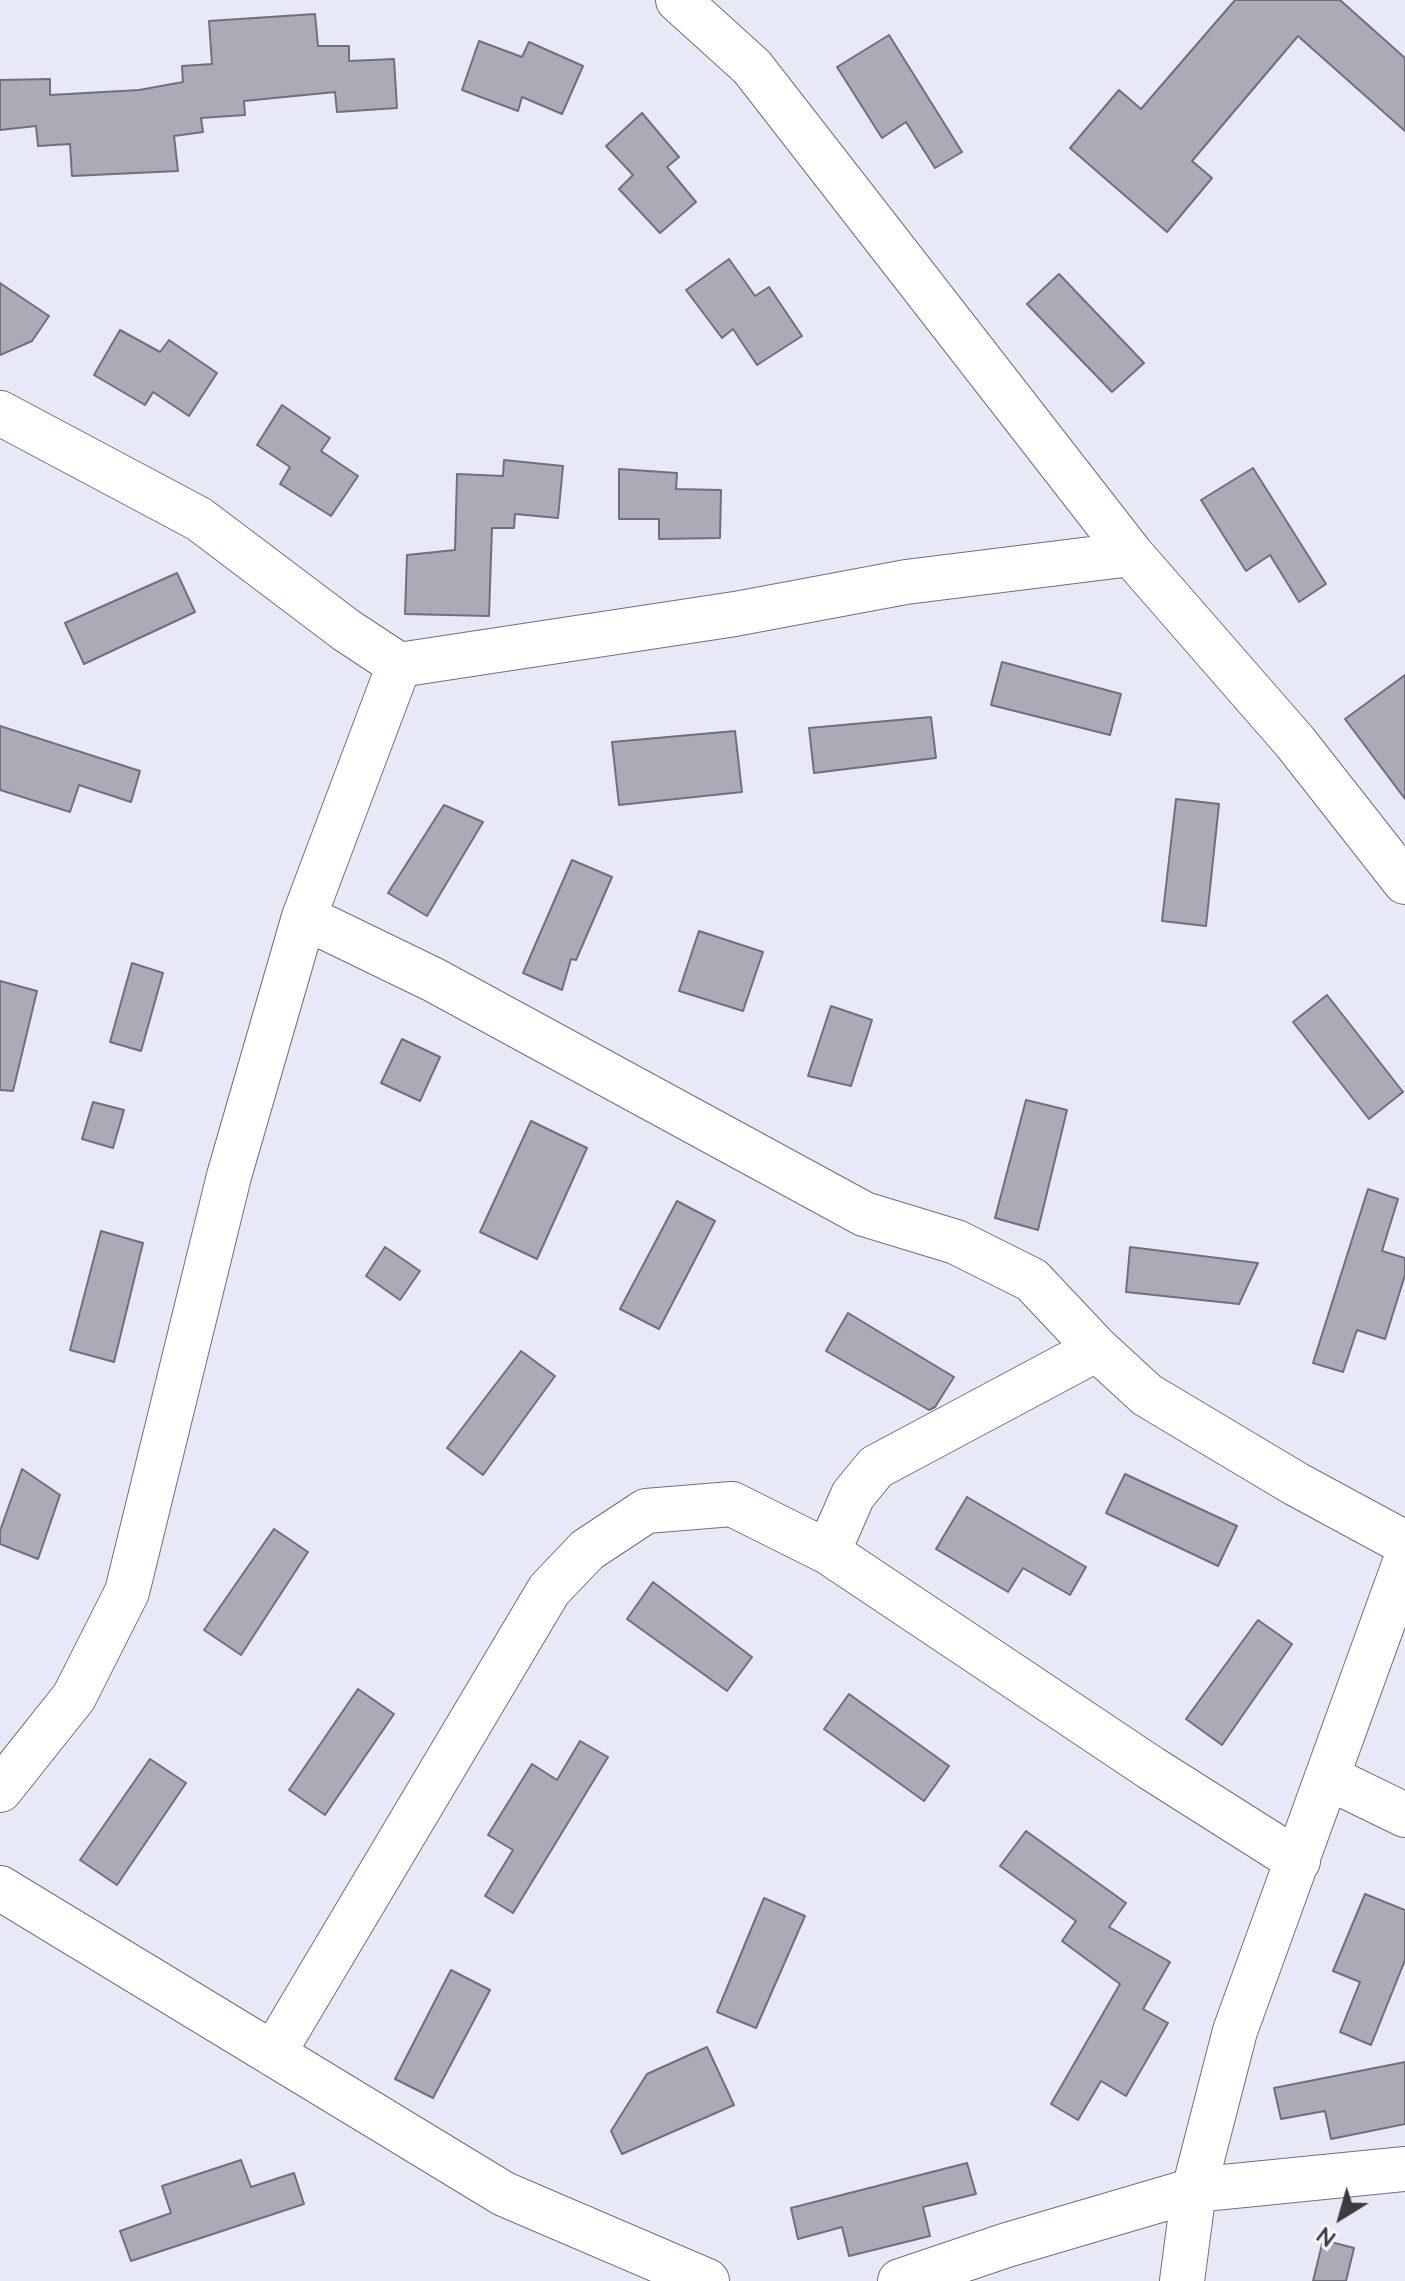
<!DOCTYPE html>
<html>
<head>
<meta charset="utf-8">
<style>
  body { margin:0 }
  #map { position:relative; width:1405px; height:2281px; overflow:hidden; background:#e8e9f6; font-family:"Nunito Sans",sans-serif }
  canvas { display:block }
  .north { position:absolute; left:1301px; top:2177px; width:80px; height:80px; -webkit-text-stroke:6px #f6f7fe; paint-order:stroke; rotate:217deg; font-size:22px; font-weight:700; line-height:32px; text-align:center; color:#3b3b40 }
  .north::after { content:''; display:block; margin:auto; width:28px; height:36px; background:#3b3b40; clip-path:polygon(50% 0,100% 100%,50% 72%,0 100%) }
</style>
</head>
<body>
<div id="map">
<canvas width="1405" height="2281"></canvas>
<div class="north">N</div>
</div>
<script>
const ctx = document.querySelector('canvas').getContext('2d');
ctx.lineJoin = 'round';
function fill(path, color) { ctx.fillStyle = color; ctx.fill(path, 'evenodd'); }
const poly = rows => new Path2D(rows.map(r => 'M' + r).join(''));
function strokePath(path, color, width, dash) { ctx.strokeStyle = color; ctx.lineWidth = width; ctx.lineCap = dash ? 'butt' : 'round'; ctx.setLineDash(dash || []); ctx.stroke(path); }
const building = poly([
  [1235,0,1340,0,1405,58,1405,131,1298,36,1192,161,1212,178,1167,232,1070,148,1119,90,1141,109,1235,0],
  [315,14,318,46,349,46,349,61,394,59,397,108,337,112,335,92,244,101,245,115,201,118,203,132,174,136,178,171,72,176,70,144,38,146,36,126,0,130,0,80,50,79,50,95,139,90,183,82,182,66,212,64,209,21,315,14],
  [889,35,962,152,935,168,906,122,882,138,837,67,889,35],
  [479,41,522,57,529,42,583,66,562,114,522,97,518,111,462,90,479,41],
  [642,113,679,157,667,167,696,202,660,233,619,189,633,175,606,146,642,113],
  [729,259,755,296,769,287,802,336,757,365,733,329,722,338,686,290,729,259],
  [1059,274,1144,363,1112,392,1027,304,1059,274],
  [0,283,49,316,32,341,0,355,0,283],
  [120,330,160,352,169,340,217,373,189,416,153,392,145,405,94,375,120,330],
  [282,405,330,438,321,451,358,476,331,516,280,484,290,467,257,445,282,405],
  [504,460,563,466,558,518,515,514,514,528,492,528,489,616,405,614,407,555,455,550,457,474,503,476,504,460],
  [1253,468,1326,584,1299,602,1270,555,1246,571,1201,500,1253,468],
  [619,469,677,473,676,489,721,490,720,538,659,539,659,519,619,519,619,469],
  [177,573,195,612,84,664,65,623,177,573],
  [1002,662,1121,694,1110,735,991,705,1002,662],
  [1405,675,1405,799,1345,719,1405,675],
  [931,717,936,758,814,773,809,728,931,717],
  [0,726,140,771,131,802,79,785,70,812,0,790,0,726],
  [735,731,742,792,619,805,612,742,735,731],
  [1176,799,1219,804,1206,926,1162,921,1176,799],
  [444,805,483,822,427,916,388,893,444,805],
  [572,860,612,877,576,960,571,959,562,990,523,973,572,860],
  [699,931,763,952,743,1011,679,991,699,931],
  [132,963,163,973,141,1051,110,1042,132,963],
  [0,981,37,991,13,1091,0,1090,0,981],
  [1327,995,1403,1092,1369,1119,1293,1022,1327,995],
  [831,1006,872,1020,851,1086,808,1076,831,1006],
  [402,1039,440,1057,420,1101,381,1083,402,1039],
  [1026,1100,1067,1110,1038,1230,995,1218,1026,1100],
  [93,1102,124,1110,113,1148,82,1139,93,1102],
  [531,1121,587,1148,537,1259,480,1232,531,1121],
  [1368,1189,1398,1199,1382,1251,1405,1258,1405,1275,1385,1339,1357,1330,1343,1372,1313,1363,1368,1189],
  [677,1201,715,1221,659,1329,620,1309,677,1201],
  [101,1231,143,1243,114,1362,70,1350,101,1231],
  [385,1247,420,1271,400,1300,366,1276,385,1247],
  [1130,1247,1258,1263,1239,1304,1126,1292,1130,1247],
  [848,1313,954,1377,935,1407,929,1410,826,1351,848,1313],
  [521,1351,555,1376,483,1475,447,1448,521,1351],
  [22,1469,60,1495,38,1559,0,1544,0,1531,22,1469],
  [1125,1474,1237,1526,1218,1566,1106,1513,1125,1474],
  [967,1497,1086,1567,1070,1595,1023,1568,1008,1592,936,1549,967,1497],
  [274,1529,308,1552,241,1655,204,1630,274,1529],
  [653,1582,752,1657,727,1691,627,1619,653,1582],
  [1258,1620,1292,1644,1222,1745,1186,1719,1258,1620],
  [358,1689,394,1714,325,1815,289,1790,358,1689],
  [849,1694,949,1766,924,1801,824,1729,849,1694],
  [580,1741,608,1757,513,1913,485,1896,513,1850,488,1835,532,1764,557,1780,580,1741],
  [150,1759,186,1783,117,1885,80,1860,150,1759],
  [1026,1831,1126,1903,1109,1927,1170,1962,1143,2009,1168,2023,1126,2096,1101,2081,1078,2120,1051,2104,1120,1984,1062,1941,1076,1921,1000,1866,1026,1831],
  [1365,1894,1405,1910,1405,1960,1371,2045,1340,2032,1360,1982,1333,1971,1365,1894],
  [764,1898,805,1916,756,2028,717,2012,764,1898],
  [451,1970,490,1990,433,2098,395,2079,451,1970],
  [707,2047,734,2105,622,2154,611,2131,647,2074,707,2047],
  [1405,2062,1405,2124,1331,2139,1325,2111,1281,2119,1274,2088,1405,2062],
  [241,2160,251,2187,294,2173,304,2204,131,2261,120,2231,171,2213,162,2186,241,2160],
  [967,2163,976,2194,923,2207,930,2236,849,2256,842,2227,798,2239,791,2208,967,2163],
  [1323,2240,1354,2248,1346,2281,1313,2281,1323,2240]
]);
const street = poly([
  [678,0,752,67,1131,554,1295,742,1405,882],
  [0,413,199,519,346,630,399,665,735,614,906,582,1131,554],
  [304,917,434,980,864,1214,956,1242,1032,1280,1097,1349,1147,1395,1296,1484,1405,1543],
  [828,1552,853,1495,876,1467,1097,1349],
  [1405,1562,1235,2031,1194,2190,1405,2169],
  [1329,1778,1405,1815],
  [0,1790,74,1697,127,1592,229,1176,304,917,399,665],
  [0,1888,504,2194,707,2281],
  [273,2054,549,1590,587,1550,646,1511,732,1504,828,1552,1151,1768,1298,1861],
  [900,2281,1007,2245,1194,2190,1182,2281]
]);
fill(building, '#aaabb7');
strokePath(building, '#6f707b', 2);
strokePath(street, '#70707b', 46);
strokePath(street, '#fff', 44);
</script>
</body>
</html>
